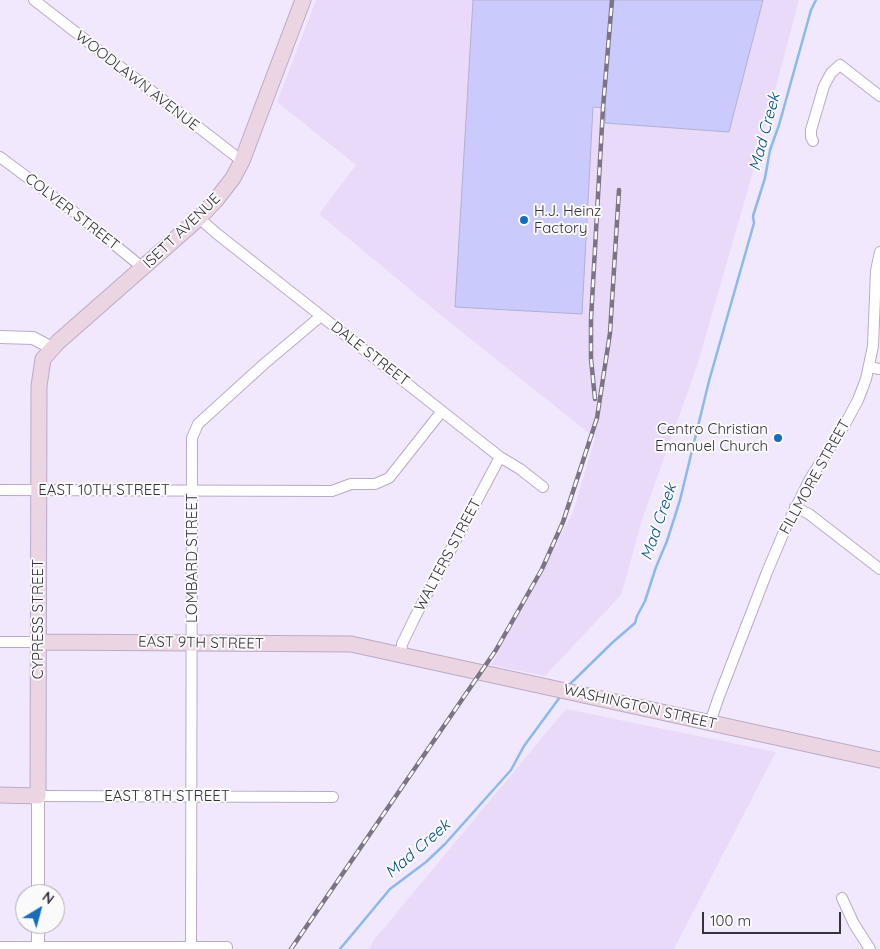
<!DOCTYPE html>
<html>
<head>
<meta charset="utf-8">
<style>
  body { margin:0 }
  #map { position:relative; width:880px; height:949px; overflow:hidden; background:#f2e8fd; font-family:Quicksand,sans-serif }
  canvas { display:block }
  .north { position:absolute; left:15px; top:884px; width:50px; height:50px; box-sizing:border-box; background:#fafafa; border:1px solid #acaaaf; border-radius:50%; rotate:37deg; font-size:14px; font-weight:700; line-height:20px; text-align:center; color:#37313e }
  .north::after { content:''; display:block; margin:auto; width:18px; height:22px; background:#186dbb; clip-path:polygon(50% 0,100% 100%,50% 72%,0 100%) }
  .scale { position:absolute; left:702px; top:912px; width:139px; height:22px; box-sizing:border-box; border:2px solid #37313e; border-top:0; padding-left:6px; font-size:15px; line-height:18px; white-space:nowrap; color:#37313e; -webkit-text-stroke:4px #fafafa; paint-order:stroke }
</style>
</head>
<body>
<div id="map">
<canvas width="880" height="949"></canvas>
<div class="north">N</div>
<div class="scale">100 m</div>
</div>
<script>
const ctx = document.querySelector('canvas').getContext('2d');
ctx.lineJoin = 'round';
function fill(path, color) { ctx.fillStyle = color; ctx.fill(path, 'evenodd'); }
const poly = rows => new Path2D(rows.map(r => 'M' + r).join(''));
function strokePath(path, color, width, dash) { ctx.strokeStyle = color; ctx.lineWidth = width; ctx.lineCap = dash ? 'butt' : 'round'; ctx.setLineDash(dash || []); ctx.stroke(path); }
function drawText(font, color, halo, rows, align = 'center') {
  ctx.font = font + ' Quicksand,sans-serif'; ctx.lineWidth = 4; ctx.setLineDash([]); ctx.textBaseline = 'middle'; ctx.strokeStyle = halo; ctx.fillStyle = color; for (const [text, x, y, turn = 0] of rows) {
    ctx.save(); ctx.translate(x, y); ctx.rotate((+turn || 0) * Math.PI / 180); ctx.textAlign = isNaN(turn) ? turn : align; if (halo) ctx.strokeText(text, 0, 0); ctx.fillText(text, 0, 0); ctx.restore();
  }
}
const built = poly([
  [316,0,799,0,755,165,697,366,643,517,621,595,545,676,491,665,573,512,595,438,443,317,319,214,356,165,277,102],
  [566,709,776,752,674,949,369,949,374,940]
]);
const stream = poly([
  [568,686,613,642,635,623,637,616,645,601,656,567,667,541,680,500,709,381,754,223,753,216,765,178,770,150,779,125,811,10,816,0],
  [340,949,390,889,426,862,445,844,511,770,524,746,560,697]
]);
const building = poly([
  [473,0,763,0,729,132,605,123,606,108,593,107,582,314,455,307,473,0]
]);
const minor = poly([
  [34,0,242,161],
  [813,141,811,137,811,130,824,86,831,73,840,65,880,96],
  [0,157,82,218,143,268],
  [199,218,216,233,500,457,520,469,543,487],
  [869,367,880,369],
  [0,490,332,491,351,484,375,484,389,478,442,411],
  [795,507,809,514,880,569],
  [0,642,38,642],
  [401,654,402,644,415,617,500,457],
  [710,723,718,699,767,572,786,527,810,479,845,424,858,400,866,379,873,346,876,271,880,252],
  [38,796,333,797],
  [842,898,854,924,870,949],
  [0,947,227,947],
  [191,947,192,438,198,424,264,364,321,316]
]);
const tertiary = poly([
  [0,337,33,338,52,348],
  [38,894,38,796],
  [38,924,38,949]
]);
const secondary = poly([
  [38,642,351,644,880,760],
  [0,795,38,796,39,386,43,359,58,342,199,218,216,200,233,178,242,161,303,0]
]);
const rail = poly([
  [595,399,591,359,591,319,603,108,612,0],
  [291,949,496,650,542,569,563,522,597,418,610,333,619,190]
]);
const markers = [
  [524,220,5,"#186dbb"],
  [778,438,5,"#186dbb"]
];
const streetNames = [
  ["WOODLAWN AVENUE",137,81,38],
  ["COLVER STREET",72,212,38],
  ["ISETT AVENUE",182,231,-44],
  ["DALE STREET",370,354,38],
  ["FILLMORE STREET",815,477,-61],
  ["EAST 10TH STREET",104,490],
  ["WALTERS STREET",448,555,-62],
  ["LOMBARD STREET",192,558,-90],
  ["CYPRESS STREET",38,619,-90],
  ["EAST 9TH STREET",201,643,1],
  ["WASHINGTON STREET",640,707,13],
  ["EAST 8TH STREET",167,796]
];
const poiNames = [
  ["H.J. Heinz",534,211],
  ["Factory",534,228],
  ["Centro Christian",768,429,"right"],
  ["Emanuel Church",768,446,"right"]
];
const waterNames = [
  ["Mad Creek",765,132,-75],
  ["Mad Creek",659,522,-71],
  ["Mad Creek",418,849,-41]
];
fill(built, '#e9dafa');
strokePath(stream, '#8abaeb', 2.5);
fill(building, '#cbcafc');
strokePath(building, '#b1b1d2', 1);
strokePath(minor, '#baaaca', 12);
strokePath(tertiary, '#baaaca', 14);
strokePath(secondary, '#baaaca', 17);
strokePath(minor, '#fff', 10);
strokePath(tertiary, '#fff', 12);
strokePath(secondary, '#ebd5e2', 15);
strokePath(rail, '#7c7484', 4.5);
strokePath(rail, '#fafafa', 2.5, [8]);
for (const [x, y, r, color] of markers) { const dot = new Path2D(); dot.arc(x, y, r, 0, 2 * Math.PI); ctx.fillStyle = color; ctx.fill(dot); strokePath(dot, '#fafafa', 2); }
drawText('15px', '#37313e', '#fafafa', streetNames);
drawText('15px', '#37313e', '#fafafa', poiNames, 'left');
drawText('italic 16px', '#024f8a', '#fafafa', waterNames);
</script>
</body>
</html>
